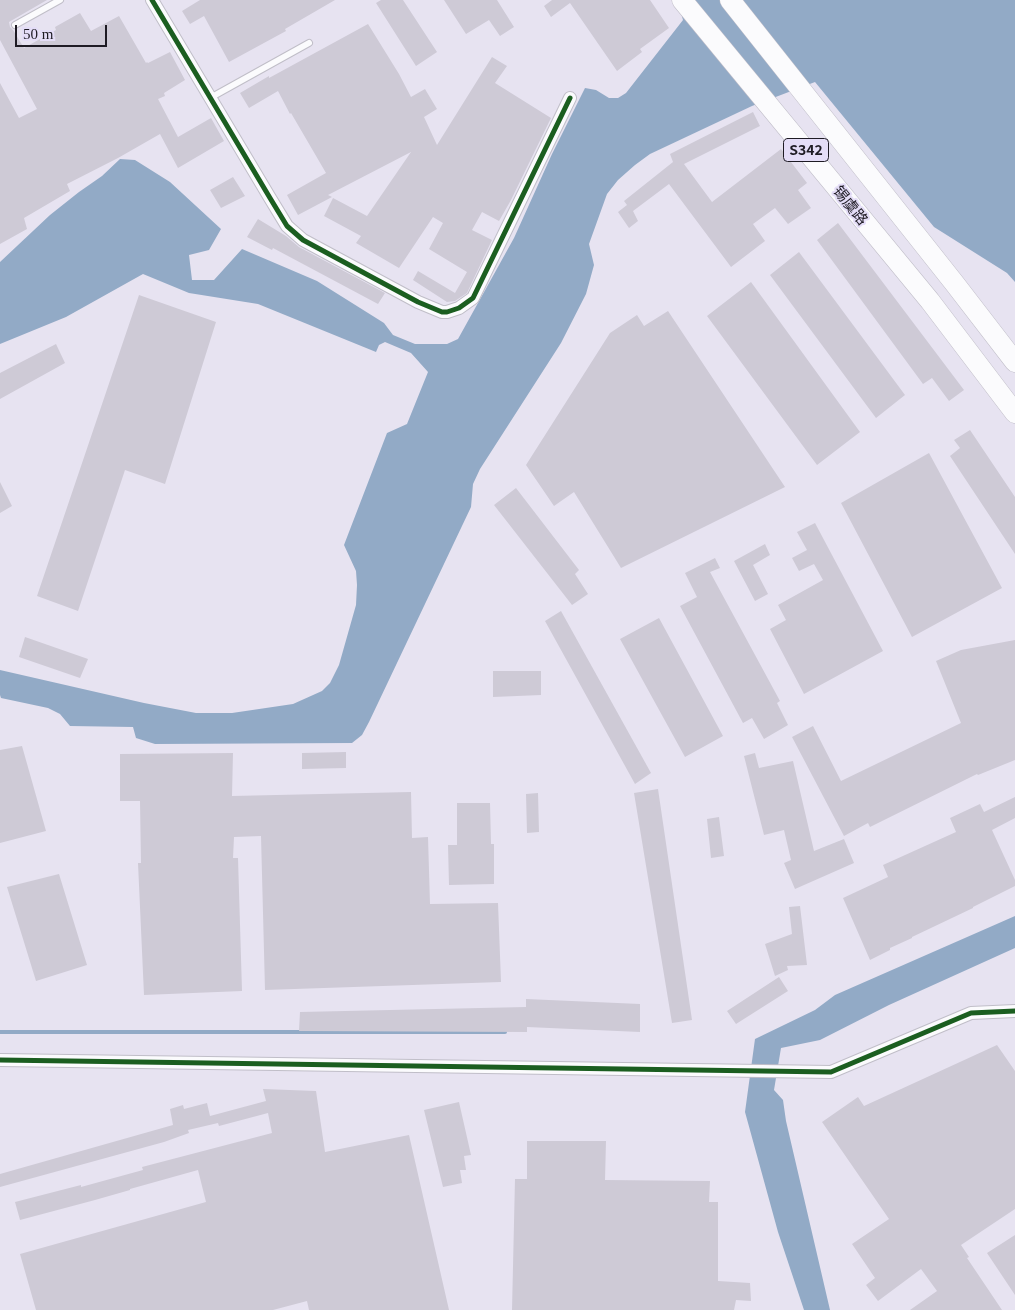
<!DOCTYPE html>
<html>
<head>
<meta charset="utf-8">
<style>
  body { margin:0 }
  #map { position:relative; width:1015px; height:1310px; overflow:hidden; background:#e7e3f1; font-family:Georgia,serif }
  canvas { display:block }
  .scale { position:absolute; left:15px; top:25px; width:92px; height:22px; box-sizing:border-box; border:2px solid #1e1b24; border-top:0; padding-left:6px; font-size:15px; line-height:18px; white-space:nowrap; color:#1e1b24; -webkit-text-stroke:4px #e4ddf7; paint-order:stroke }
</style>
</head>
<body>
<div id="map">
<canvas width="1015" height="1310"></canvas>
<div class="scale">50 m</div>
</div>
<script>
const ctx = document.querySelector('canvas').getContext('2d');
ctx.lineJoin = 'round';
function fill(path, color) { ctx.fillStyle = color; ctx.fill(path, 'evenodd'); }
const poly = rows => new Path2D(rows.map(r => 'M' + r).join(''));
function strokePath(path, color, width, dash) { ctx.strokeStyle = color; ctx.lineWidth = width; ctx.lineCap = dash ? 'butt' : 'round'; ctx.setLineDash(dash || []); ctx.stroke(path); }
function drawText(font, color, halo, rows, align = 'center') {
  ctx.font = font + ' Georgia,"Noto Sans SC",serif'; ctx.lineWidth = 4; ctx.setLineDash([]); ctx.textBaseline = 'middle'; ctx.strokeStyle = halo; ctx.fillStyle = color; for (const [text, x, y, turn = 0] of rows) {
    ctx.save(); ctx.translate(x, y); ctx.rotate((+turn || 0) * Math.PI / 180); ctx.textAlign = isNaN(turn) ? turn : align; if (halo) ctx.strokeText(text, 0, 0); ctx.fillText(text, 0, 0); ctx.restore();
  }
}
const water = poly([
  [677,0,1015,0,1015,282,1007,273,934,227,815,82,752,106,650,154,635,165,618,180,607,194,589,244,594,265,586,294,561,343,480,469,473,484,471,507,369,722,362,735,352,743,155,744,136,738,133,727,70,726,60,714,48,708,1,698,0,695,0,670,144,703,196,713,232,713,293,704,322,691,330,683,339,665,356,605,357,585,356,571,344,545,387,433,407,424,428,372,411,353,385,342,379,345,376,352,258,304,189,293,143,274,66,317,0,344,0,262,50,215,79,192,102,176,120,159,135,160,170,182,221,229,209,250,189,255,192,280,214,280,242,249,317,281,384,323,393,335,415,344,447,344,458,339,514,238,552,154,585,88,596,90,609,98,618,98,626,93,683,20],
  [1015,916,1015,948,889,1005,820,1040,781,1048,774,1090,783,1100,786,1121,830,1310,804,1310,778,1232,745,1112,755,1039,815,1010,835,995]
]);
const stream = poly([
  [0,1032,505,1032]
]);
const building = poly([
  [0,0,47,0,9,22,10,27,13,30,24,48,56,30,55,27,80,13,91,31,119,16,146,63,147,62,148,63,170,52,185,80,164,93,165,96,158,99,178,137,211,118,224,141,178,168,160,134,118,158,67,184,70,191,24,218,27,229,0,244,0,83,19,118,37,109,0,40],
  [200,0,335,0,285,29,286,31,229,62,204,16,190,24,182,11],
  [381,0,403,0,437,52,416,66,376,3],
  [444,0,497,0,514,27,500,36,489,20,466,34],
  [552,0,650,0,669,28,640,49,642,52,617,71,570,3,551,17,544,6],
  [368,24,399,74,411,97,425,89,437,109,424,117,437,145,492,57,507,66,495,83,551,118,511,200,499,221,482,212,472,230,492,240,467,293,455,301,447,302,413,280,418,271,455,293,467,272,429,249,443,223,433,217,399,268,356,243,361,236,324,216,333,198,367,216,411,152,328,195,332,197,298,215,287,195,326,173,291,113,290,114,278,91,249,108,240,93,269,76,269,78],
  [753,112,760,126,684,164,712,202,781,149,807,183,798,190,811,208,788,224,775,208,753,224,765,241,731,267,669,184,633,211,638,221,629,228,618,212,627,205,624,201,673,162,670,154],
  [233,177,245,196,221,208,210,190],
  [258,219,286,236,299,247,385,293,378,304,273,248,272,250,247,237],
  [838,223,964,390,949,401,932,378,923,384,817,240],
  [799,252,905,395,876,418,770,275],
  [751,282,860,432,817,465,707,316],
  [139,295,216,322,165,484,125,470,78,611,37,596],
  [668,311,785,487,621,568,574,492,554,506,526,465,610,333,637,315,644,326],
  [56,344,65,363,0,399,0,373],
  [970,430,1015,497,1015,554,950,456,960,448,954,440],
  [929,453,1002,588,912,637,841,503],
  [0,482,12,506,0,513],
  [516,488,579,570,575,574,588,594,572,605,494,505],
  [815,523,883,651,804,694,770,629,786,620,778,605,823,580,814,564,799,571,792,558,807,550,797,532],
  [765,544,770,555,753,565,768,594,755,601,734,561],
  [715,558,720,568,710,572,780,701,777,703,788,725,764,739,752,718,743,723,680,606,697,597,685,573],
  [561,611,651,773,635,784,545,621],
  [659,618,723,736,685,757,620,639],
  [25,637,88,659,80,678,19,657],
  [1015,640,1015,760,978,775,977,774,870,827,868,823,844,836,792,737,813,726,841,781,961,723,936,661,961,650],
  [493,671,541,671,541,695,493,697],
  [22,746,46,831,0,843,0,750],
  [346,752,346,768,302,769,302,753],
  [233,753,232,796,411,792,412,838,428,837,430,904,498,903,501,982,265,990,261,836,234,837,233,858,238,858,242,991,144,995,138,863,141,863,140,801,120,801,120,754],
  [755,753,759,768,793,761,814,851,844,839,854,863,795,889,784,863,791,860,784,830,764,835,744,756],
  [658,789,692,1020,672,1023,634,793],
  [538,793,539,832,527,833,526,794],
  [1015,797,1015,818,992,830,1015,880,1015,886,973,907,973,908,912,937,912,938,890,948,890,950,870,960,843,898,888,877,883,865,956,832,950,818,980,804,984,812],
  [457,803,490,803,491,844,494,844,494,884,449,885,448,845,457,845],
  [719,817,724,856,711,858,707,819],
  [59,874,87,965,36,981,7,887],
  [800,906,807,965,787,966,788,970,775,976,765,944,792,934,789,907],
  [779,977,788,991,736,1024,727,1011],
  [526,999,640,1004,640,1032,527,1027,527,1032,299,1031,300,1012,526,1007],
  [997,1045,1015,1071,1015,1209,961,1245,969,1257,967,1258,1002,1310,910,1310,937,1291,921,1269,878,1301,866,1285,875,1278,852,1244,889,1219,822,1122,858,1097,864,1106],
  [263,1089,316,1091,325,1152,409,1135,449,1310,309,1310,307,1301,273,1310,36,1310,20,1254,206,1202,198,1170,130,1189,130,1190,95,1200,20,1220,15,1202,81,1185,81,1187,143,1170,142,1167,272,1133,268,1113,219,1126,218,1123,188,1130,189,1133,164,1142,0,1187,0,1174,173,1125,170,1109,183,1105,184,1109,207,1103,210,1116,266,1101],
  [459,1102,471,1155,464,1156,466,1170,460,1170,462,1183,443,1187,424,1110],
  [527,1141,606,1141,605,1180,710,1181,709,1202,718,1202,718,1281,750,1283,751,1301,736,1300,734,1310,512,1310,515,1179,527,1179],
  [1015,1235,1015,1295,987,1253]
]);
const lane = poly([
  [15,25,60,0],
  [210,98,309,43]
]);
const street = poly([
  [152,0,270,198,287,226,303,240,418,302,442,312,447,312,459,308,473,298,570,98],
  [0,1060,831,1072,971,1013,1015,1011]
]);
const primary = poly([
  [682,0,930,301,1015,413],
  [730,0,955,284,1015,362]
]);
const cycleway = poly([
  [152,0,270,198,287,226,303,240,418,302,442,312,447,312,459,308,473,298,570,98],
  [0,1060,831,1072,971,1013,1015,1011]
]);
const shields = [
  [806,150,45]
];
const shieldNames = [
  ["S342",806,150]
];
const streetNames = [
  ["锡虞路",851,205,51]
];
fill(water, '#92aac6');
strokePath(stream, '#92aac6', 4);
fill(building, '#cecad6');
strokePath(lane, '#c0bec8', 8);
strokePath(street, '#c0bec8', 14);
strokePath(primary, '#c0bec8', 21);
strokePath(lane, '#fbfbfd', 6);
strokePath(street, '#fbfbfd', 12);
strokePath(primary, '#fbfbfd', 20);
strokePath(cycleway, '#1b5e20', 5);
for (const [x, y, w] of shields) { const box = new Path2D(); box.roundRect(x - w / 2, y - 11.5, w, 23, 4); ctx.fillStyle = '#e4ddf7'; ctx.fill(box); strokePath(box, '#1e1b24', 1); }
drawText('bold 14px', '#1e1b24', null, shieldNames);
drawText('15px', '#1e1b24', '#e4ddf7', streetNames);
</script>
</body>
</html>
